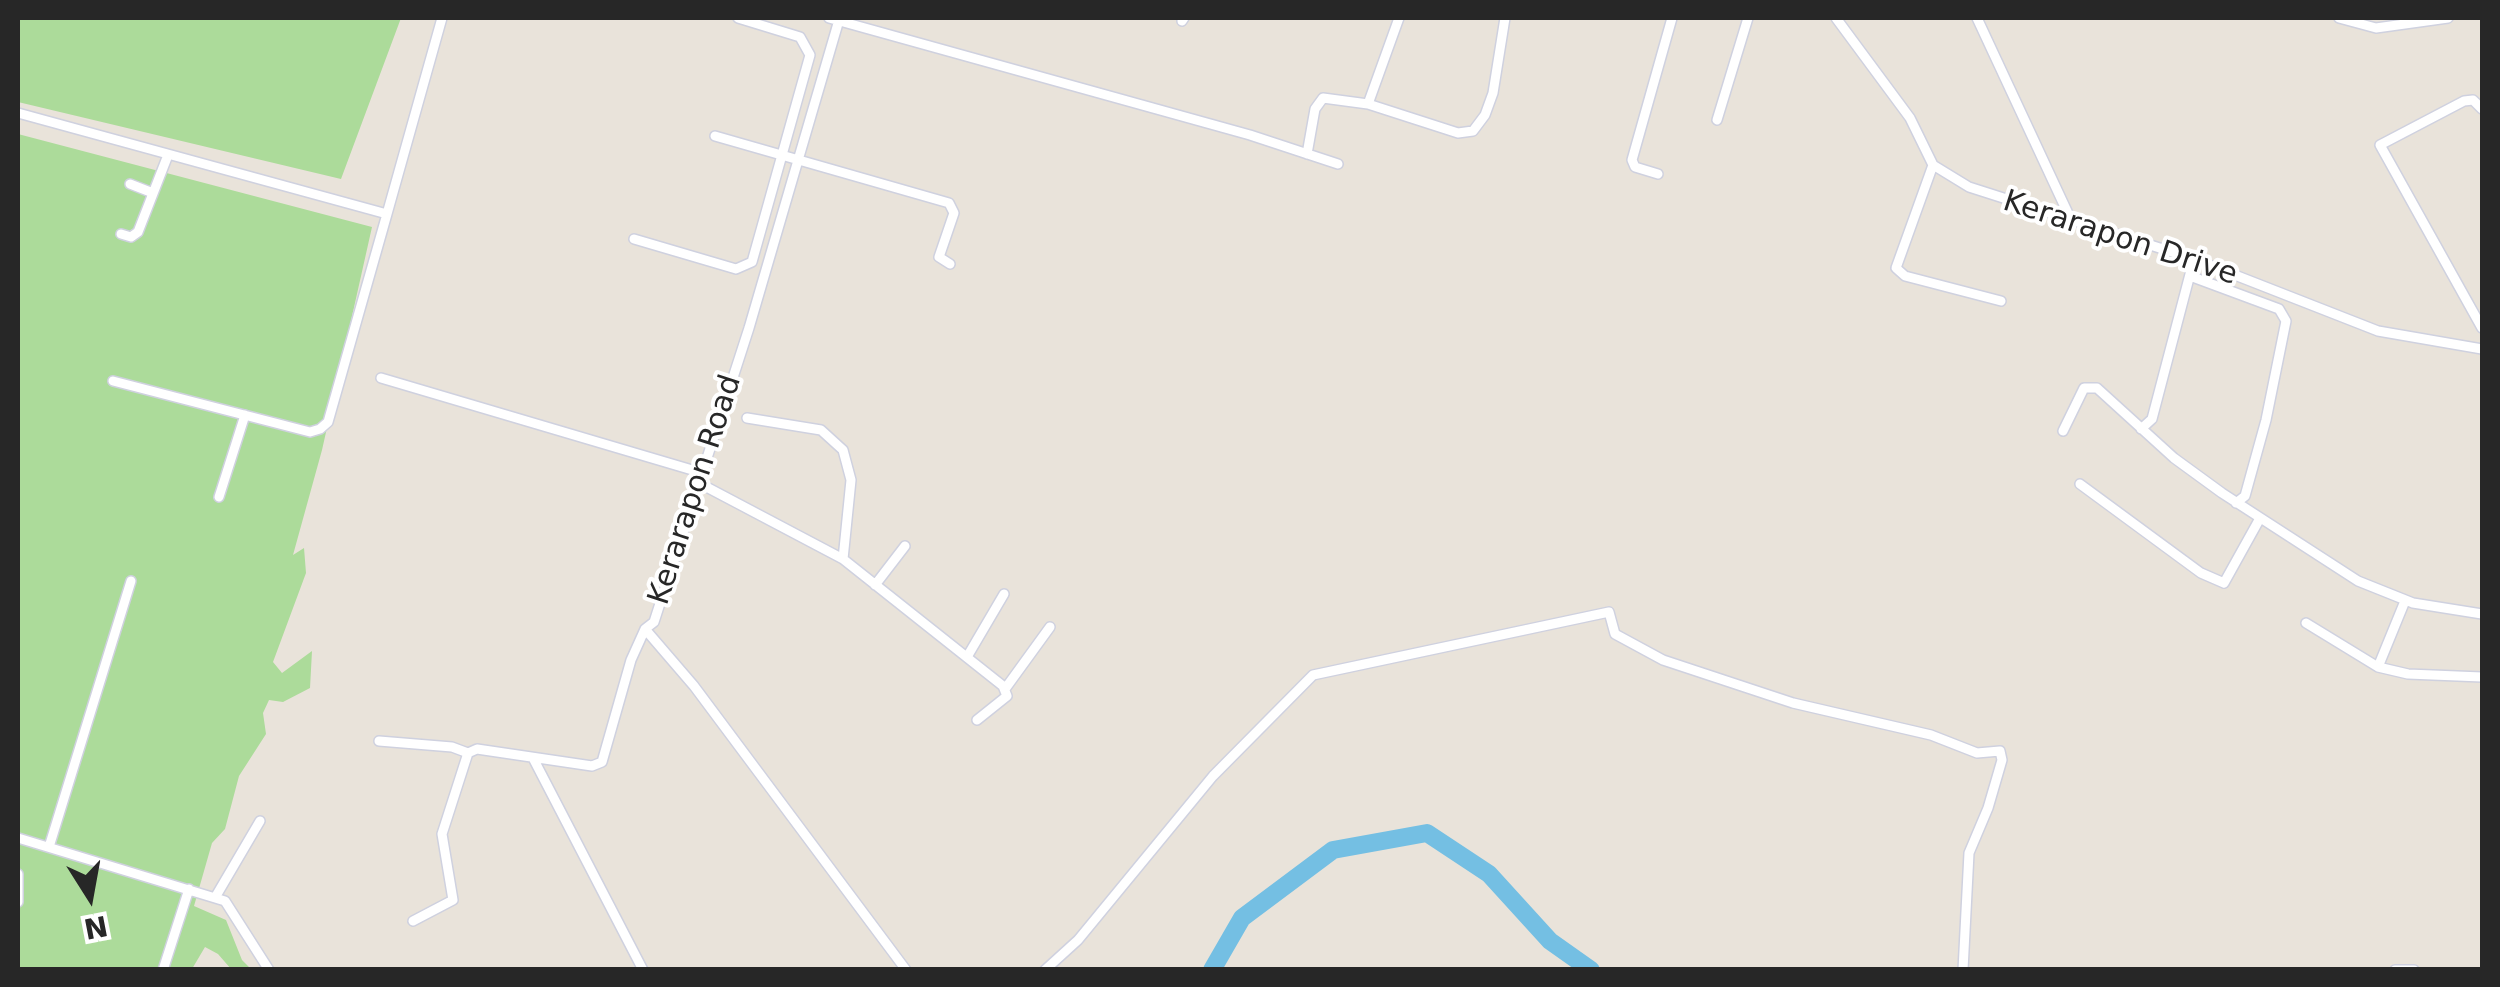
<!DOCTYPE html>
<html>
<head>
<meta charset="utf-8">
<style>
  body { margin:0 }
  #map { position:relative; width:2500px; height:987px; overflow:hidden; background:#e9e3da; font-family:"DejaVu Sans",sans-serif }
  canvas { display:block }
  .frame { position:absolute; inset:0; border:20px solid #272727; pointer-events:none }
  .north { position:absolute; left:40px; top:847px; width:100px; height:100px; -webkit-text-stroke:8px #fff; paint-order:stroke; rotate:169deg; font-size:28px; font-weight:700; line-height:40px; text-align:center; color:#272727 }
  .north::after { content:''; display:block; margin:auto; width:35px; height:45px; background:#272727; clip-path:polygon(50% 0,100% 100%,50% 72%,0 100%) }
</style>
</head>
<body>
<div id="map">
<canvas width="2500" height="987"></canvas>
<div class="frame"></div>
<div class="north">N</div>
</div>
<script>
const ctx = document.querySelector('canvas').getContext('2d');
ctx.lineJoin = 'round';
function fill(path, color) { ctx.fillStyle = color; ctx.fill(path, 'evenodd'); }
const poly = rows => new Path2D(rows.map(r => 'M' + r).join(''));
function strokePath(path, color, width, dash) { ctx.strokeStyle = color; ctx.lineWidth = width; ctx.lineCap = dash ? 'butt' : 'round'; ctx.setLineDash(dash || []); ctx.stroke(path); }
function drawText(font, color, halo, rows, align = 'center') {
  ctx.font = font + ' "DejaVu Sans",sans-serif'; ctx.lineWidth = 8; ctx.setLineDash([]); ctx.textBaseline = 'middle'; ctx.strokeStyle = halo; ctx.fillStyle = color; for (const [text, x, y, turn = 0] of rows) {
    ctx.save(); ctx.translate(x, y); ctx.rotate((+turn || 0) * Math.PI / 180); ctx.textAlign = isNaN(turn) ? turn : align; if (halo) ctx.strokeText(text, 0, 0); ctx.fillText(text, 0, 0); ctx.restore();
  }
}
const green = poly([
  [18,18,401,18,341,179,18,102],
  [18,134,372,227,322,450,293,555,304,548,306,573,273,662,282,673,312,651,310,688,283,702,269,700,263,713,266,734,239,776,225,829,212,843,194,906,226,920,242,960,251,969,231,969,218,954,205,947,192,969,18,970]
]);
const river = poly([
  [1212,970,1242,918,1333,850,1427,833,1489,874,1550,941,1591,970]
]);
const street = poly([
  [829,18,1250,135,1338,164],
  [1836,18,1910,118,1933,165,1969,187,2194,259,2378,331,2482,349],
  [1977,18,2072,222],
  [2339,18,2376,28,2448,18],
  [839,20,749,328,654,622,645,629,694,686,906,970],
  [1182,21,1184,18],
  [1368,104,1399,18],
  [2482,109,2473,100,2464,101,2380,145,2482,328],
  [18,113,387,214,442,18],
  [1717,120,1748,18],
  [715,136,949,203,954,213,939,257,950,264],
  [1307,154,1315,109,1323,98,1368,104,1458,133,1473,131,1485,115,1493,93,1505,18],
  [1933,165,1896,268,1905,276,2001,301],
  [1658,174,1635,167,1632,160,1672,18],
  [130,184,153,193],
  [121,234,131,237,138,232,168,155],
  [634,239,736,269,752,262,810,55,800,37,738,18],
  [2190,276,2279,309,2286,321,2266,420,2245,496,2236,503],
  [381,378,699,472],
  [113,381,310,432,320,429,328,422,387,214],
  [747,418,821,430,843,450,851,480,843,559],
  [2141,429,2152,419,2194,259],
  [2063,431,2084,388,2097,388,2174,458,2222,493,2358,581,2413,603,2482,614],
  [697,482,843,559,1003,686,1007,696,977,720],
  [2080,484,2201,573,2224,583,2259,520],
  [219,497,245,415],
  [875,585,905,546],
  [2306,623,2378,667,2408,674,2482,677],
  [967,657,1004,594],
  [2378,667,2405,601],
  [1005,689,1050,627],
  [379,741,452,747,468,753],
  [533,758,643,970],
  [18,838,225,901,269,970],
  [49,847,131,581],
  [18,874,18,902],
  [216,896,260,821],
  [413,921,453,900,442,834,468,753,477,749,592,766,602,762,631,660,645,629],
  [163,970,189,889],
  [1045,970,1078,940,1213,776,1313,675,1609,612,1615,634,1663,660,1793,703,1931,735,1977,753,2000,751,2002,760,1988,808,1969,853,1963,970],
  [2395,970,2414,970]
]);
const streetNames = [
  ["Kerarapon Drive",2120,239,18],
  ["Kerarapon Road",696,490,-72]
];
fill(green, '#acdb9a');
strokePath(river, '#74bfe3', 18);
strokePath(street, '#cfd1df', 12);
strokePath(street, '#fff', 9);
drawText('30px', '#272727', '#fff', streetNames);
</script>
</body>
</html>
